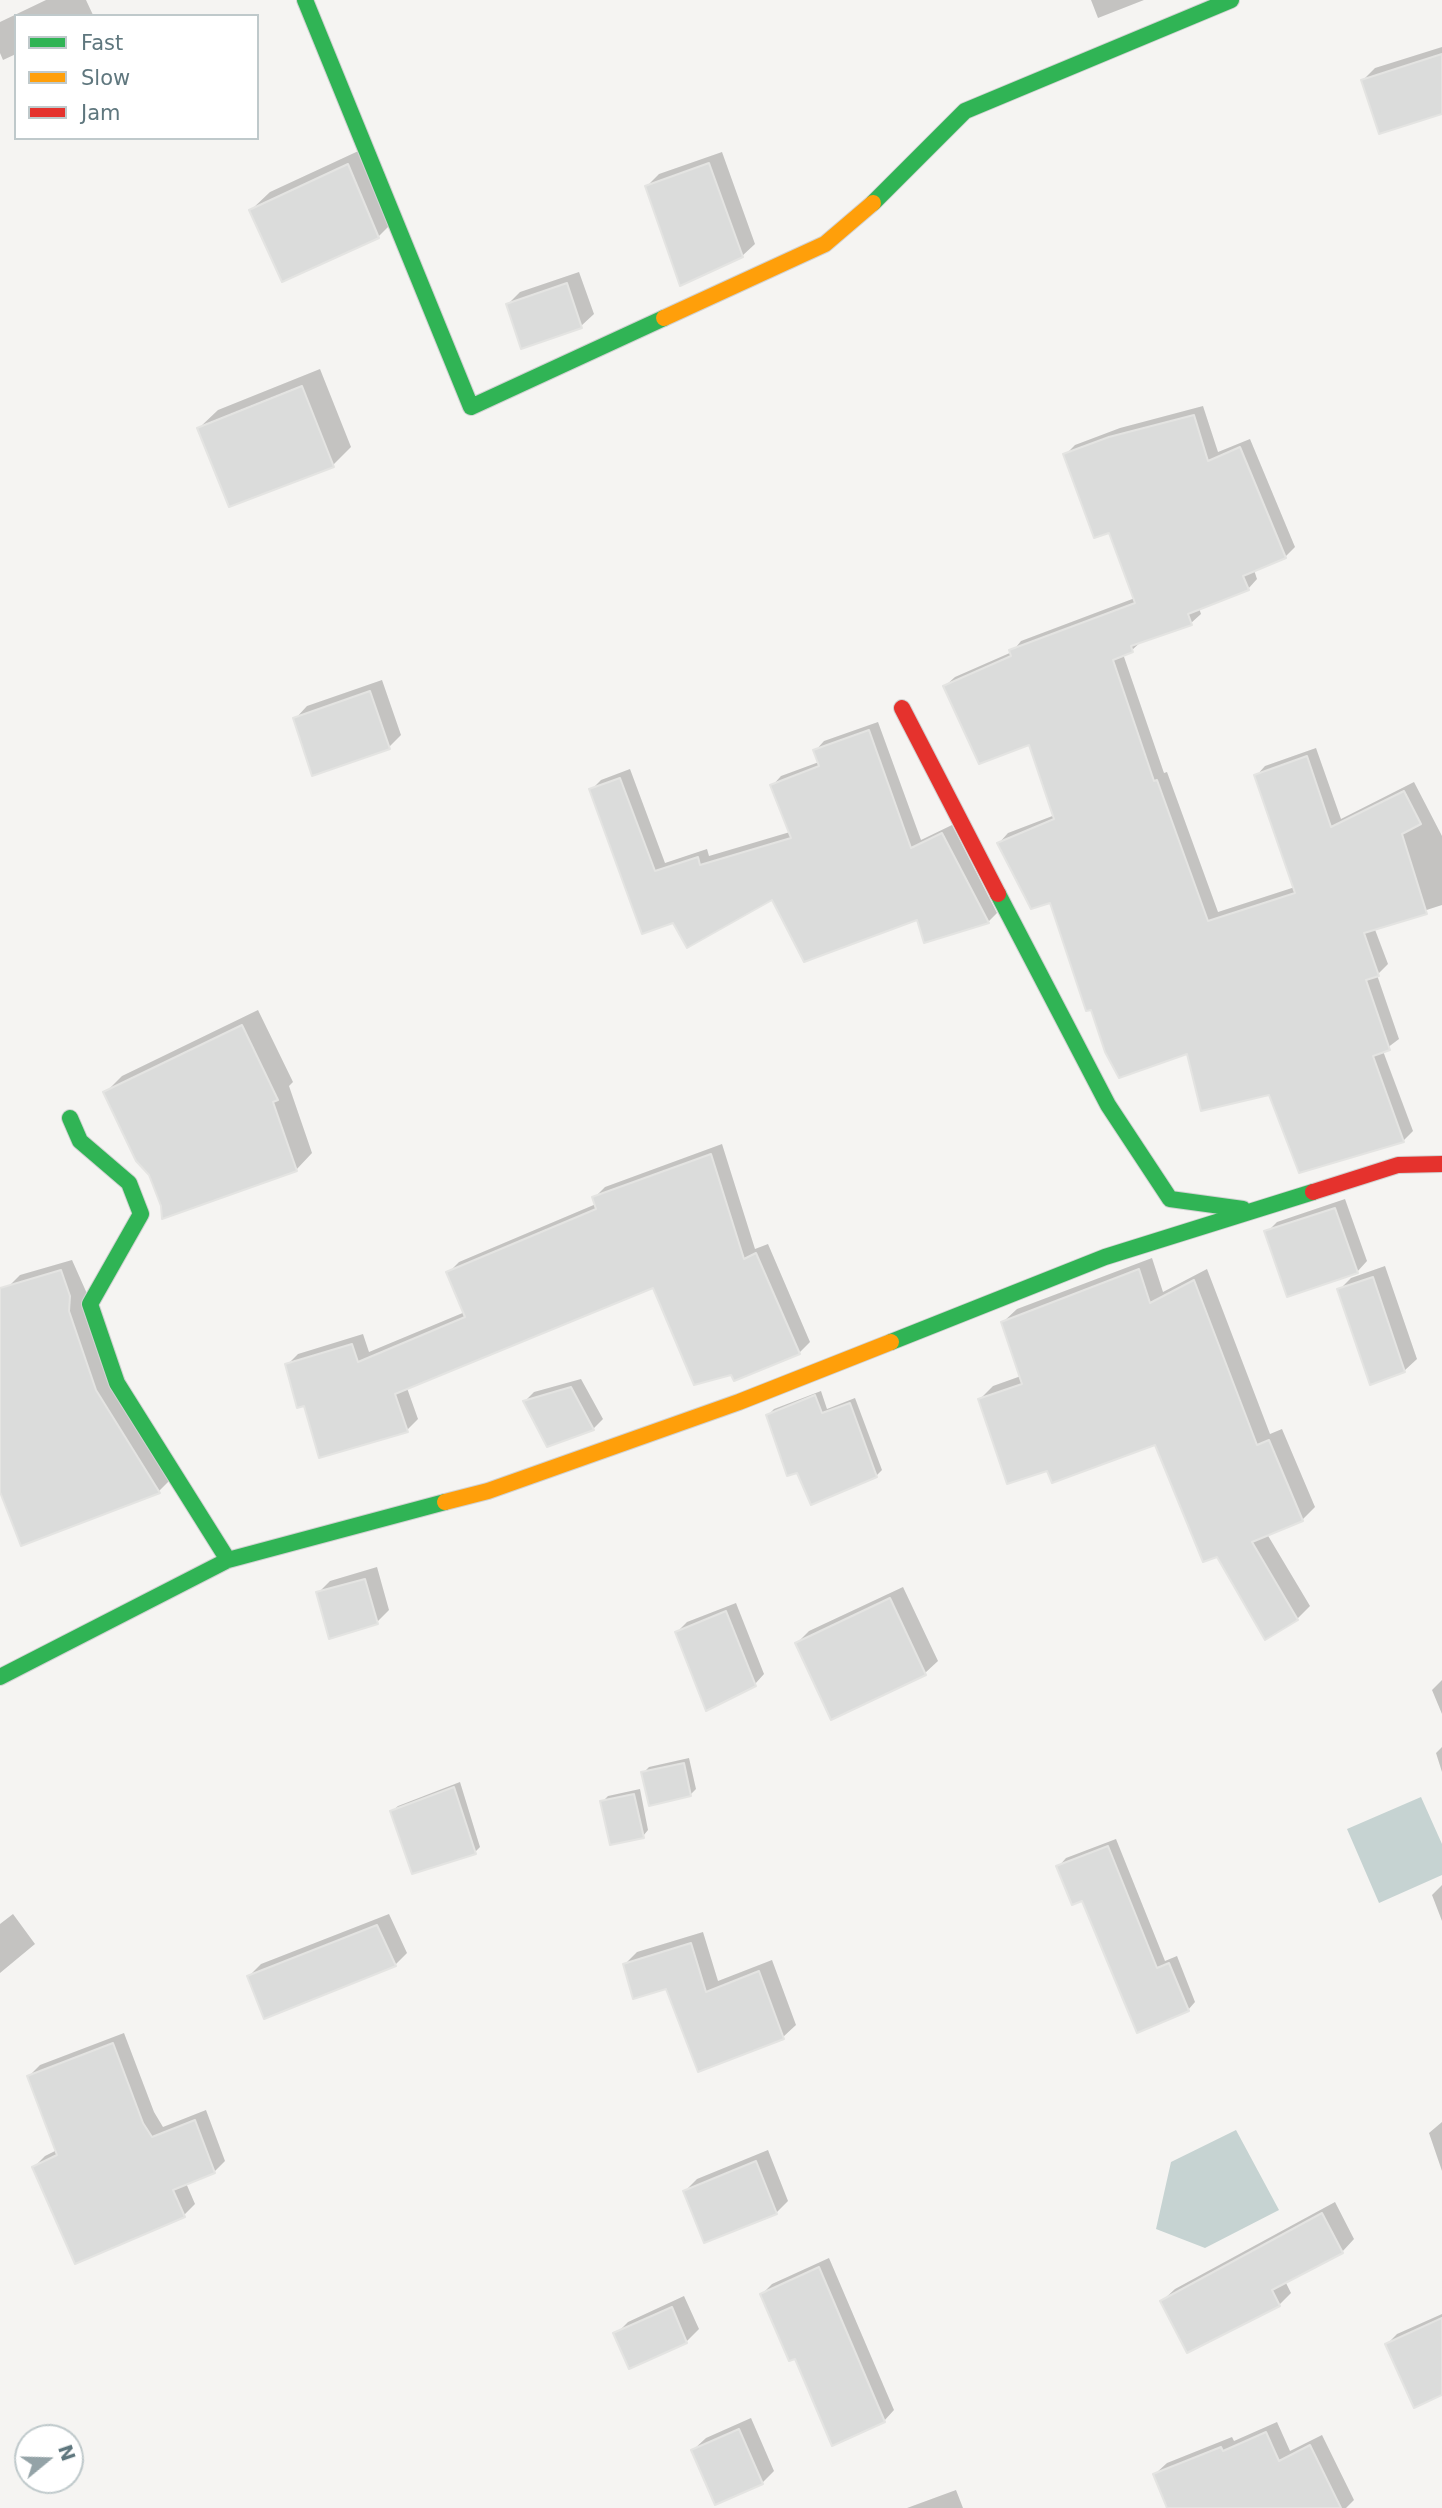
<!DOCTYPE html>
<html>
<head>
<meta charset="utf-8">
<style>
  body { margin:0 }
  #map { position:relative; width:1442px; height:2508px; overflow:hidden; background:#f5f4f2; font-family:"DejaVu Sans",sans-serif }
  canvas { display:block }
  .legend { position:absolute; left:14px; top:14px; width:245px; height:126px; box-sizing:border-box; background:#fff; border:2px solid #bfc9cb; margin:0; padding:9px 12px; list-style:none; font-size:21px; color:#5f777e }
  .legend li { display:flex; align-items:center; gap:14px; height:35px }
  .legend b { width:35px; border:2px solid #bfc9cb }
  .north { position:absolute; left:14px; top:2424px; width:70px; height:70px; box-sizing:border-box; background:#fff; border:2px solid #bfc9cb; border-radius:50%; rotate:71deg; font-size:19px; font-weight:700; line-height:28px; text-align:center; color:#5f777e }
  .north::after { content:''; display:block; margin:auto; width:24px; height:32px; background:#94a3a7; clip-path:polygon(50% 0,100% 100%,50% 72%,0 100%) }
</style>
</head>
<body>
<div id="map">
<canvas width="1442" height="2508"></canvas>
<ul class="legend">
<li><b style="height:9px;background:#30b455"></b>Fast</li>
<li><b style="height:9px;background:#ff9f0a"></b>Slow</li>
<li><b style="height:9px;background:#e5322d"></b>Jam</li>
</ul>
<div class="north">N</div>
</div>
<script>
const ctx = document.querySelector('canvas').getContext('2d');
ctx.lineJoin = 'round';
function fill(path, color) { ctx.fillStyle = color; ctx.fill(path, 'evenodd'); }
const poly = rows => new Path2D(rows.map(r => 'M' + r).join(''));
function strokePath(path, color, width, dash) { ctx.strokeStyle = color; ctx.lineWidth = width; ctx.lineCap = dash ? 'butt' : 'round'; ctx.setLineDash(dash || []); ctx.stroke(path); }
const water = poly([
  [1421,1797,1442,1844,1442,1875,1379,1903,1347,1829],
  [1236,2130,1279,2210,1205,2248,1156,2229,1171,2162]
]);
const shadow = poly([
  [46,0,86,0,93,15,16,16,16,54,3,60,0,53,0,22],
  [1091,0,1144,0,1098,18],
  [1442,47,1442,112,1363,80,1375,68],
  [367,147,396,219,378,237,251,210,270,192],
  [722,152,755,244,742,256,647,186,659,174],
  [579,272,594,314,581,326,508,304,520,292],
  [320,369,351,447,333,465,199,428,218,410],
  [1203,406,1218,452,1250,439,1295,547,1285,557,1254,570,1257,579,1248,589,1199,608,1201,614,1191,623,1143,640,1132,650,1123,654,1164,773,1167,772,1218,912,1295,887,1256,776,1265,766,1316,748,1341,819,1414,782,1442,836,1442,905,1374,927,1388,964,1377,975,1399,1039,1383,1051,1413,1131,1403,1141,1270,1093,1188,1052,999,843,1008,833,1055,815,1030,743,945,686,955,677,1012,652,1021,641,1135,598,1111,530,1065,455,1075,445,1120,428],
  [382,680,401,735,389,747,295,719,307,706],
  [878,722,921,840,952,825,997,913,988,922,918,918,773,898,687,946,591,790,601,780,630,769,665,863,707,849,709,856,790,832,772,786,781,776,819,762,815,751,824,741],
  [258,1010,293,1082,289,1086,312,1153,296,1170,151,1174,105,1093,122,1076],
  [722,1144,755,1249,768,1244,810,1342,799,1353,654,1286,407,1388,418,1419,407,1430,305,1404,287,1365,298,1354,363,1334,369,1352,465,1312,448,1273,459,1262,596,1204,594,1198,605,1187],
  [1345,1199,1367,1261,1357,1272,1267,1232,1277,1222],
  [1152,1258,1163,1292,1207,1269,1270,1434,1282,1429,1315,1507,1302,1520,1267,1534,1310,1606,1297,1619,1156,1443,1048,1468,980,1399,993,1386,1021,1376,1003,1322,1017,1309],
  [72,1260,170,1480,159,1491,22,1544,0,1488,0,1362,9,1286,20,1275],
  [1385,1266,1417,1359,1404,1371,1339,1290,1351,1278],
  [581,1379,603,1419,593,1429,548,1445,525,1401,534,1392],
  [821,1391,827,1409,855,1398,882,1470,876,1476,768,1415,774,1409],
  [377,1567,389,1610,377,1622,318,1593,330,1581],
  [903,1587,938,1661,925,1673,832,1717,797,1643,809,1631],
  [736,1603,764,1674,755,1684,677,1632,687,1622],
  [1442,1680,1442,1714,1432,1690],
  [1442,1747,1442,1772,1436,1753],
  [689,1758,696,1789,690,1795,643,1773,649,1767],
  [460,1782,480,1847,475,1852,392,1811,398,1806],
  [640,1789,648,1830,643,1836,602,1802,608,1796],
  [1116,1839,1165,1961,1177,1956,1195,2002,1188,2010,1082,1899,1059,1866,1066,1858],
  [1442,1885,1442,1921,1432,1895],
  [13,1914,35,1944,0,1973,0,1924],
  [389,1914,407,1953,395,1965,249,1976,261,1964],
  [703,1932,718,1981,772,1960,796,2025,783,2037,667,1987,625,1964,637,1952],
  [124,2033,154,2112,163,2127,206,2110,225,2161,214,2172,186,2183,195,2204,184,2215,75,2261,34,2167,45,2156,57,2150,29,2076,40,2065],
  [1442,2122,1442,2171,1429,2133],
  [768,2150,788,2201,776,2213,685,2191,697,2179],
  [1335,2202,1354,2239,1342,2252,1285,2281,1291,2293,1279,2305,1162,2301,1175,2289],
  [829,2258,894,2410,884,2421,795,2356,762,2294,772,2284],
  [684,2296,699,2329,686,2342,630,2367,616,2334,628,2322],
  [1442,2314,1442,2393,1387,2344,1397,2334],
  [751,2418,774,2471,762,2483,693,2450,706,2438],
  [1277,2422,1290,2451,1322,2435,1354,2500,1346,2508,1169,2508,1155,2474,1167,2463,1232,2437,1234,2441],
  [956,2490,963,2508,907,2508]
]);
const building = poly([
  [1442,54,1442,114,1379,134,1361,80,1442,54],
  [709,163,743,257,680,286,645,186,709,163],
  [348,164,379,238,282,282,249,210,348,164],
  [567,283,582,328,521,349,506,304,567,283],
  [302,386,334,467,229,507,197,428,302,386],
  [1194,415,1208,461,1240,447,1286,558,1243,576,1249,590,1188,614,1192,625,1131,646,1133,652,1113,660,1154,781,1157,780,1208,921,1295,893,1254,775,1307,756,1331,827,1404,791,1421,824,1402,834,1427,914,1364,933,1379,976,1366,980,1390,1050,1373,1056,1404,1142,1299,1173,1269,1095,1201,1111,1187,1054,1119,1078,1105,1052,1091,1010,1086,1011,1050,903,1031,909,997,843,1054,819,1029,745,979,764,943,686,1011,656,1009,650,1135,603,1109,533,1094,538,1063,454,1109,437,1194,415],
  [370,691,390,749,312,776,293,718,370,691],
  [869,730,911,848,942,833,989,923,924,943,917,920,804,962,772,900,687,948,673,923,642,934,589,789,620,778,655,871,698,857,700,865,791,838,770,785,819,766,813,750,869,730],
  [242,1025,278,1100,273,1102,297,1171,162,1219,161,1206,149,1175,136,1161,103,1092,242,1025],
  [711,1154,744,1259,756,1253,800,1354,734,1381,731,1375,694,1385,653,1288,395,1394,408,1432,319,1458,304,1406,297,1408,285,1364,352,1344,358,1362,465,1317,446,1272,596,1209,592,1197,711,1154],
  [1335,1208,1358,1273,1287,1297,1264,1231,1335,1208],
  [1139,1269,1150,1303,1194,1280,1257,1445,1269,1440,1303,1521,1252,1542,1298,1620,1265,1640,1217,1557,1203,1562,1155,1445,1052,1483,1047,1471,1007,1484,978,1399,1022,1384,1001,1322,1139,1269],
  [61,1270,70,1296,69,1311,96,1390,160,1493,21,1546,0,1492,0,1288,61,1270],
  [1373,1277,1405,1372,1370,1385,1337,1289,1373,1277],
  [571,1387,594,1430,547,1447,523,1401,571,1387],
  [815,1395,822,1413,850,1403,877,1477,811,1505,797,1473,787,1476,766,1415,815,1395],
  [365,1579,378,1624,329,1639,316,1592,365,1579],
  [890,1598,926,1675,831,1720,795,1643,890,1598],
  [726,1611,756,1686,706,1711,675,1632,726,1611],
  [684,1763,691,1796,649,1806,641,1772,684,1763],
  [454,1787,476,1854,412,1874,390,1811,454,1787],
  [634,1794,644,1838,610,1845,600,1801,634,1794],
  [1108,1846,1157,1968,1169,1963,1189,2011,1137,2033,1082,1901,1072,1905,1056,1866,1108,1846],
  [377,1925,396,1966,264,2019,247,1976,377,1925],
  [691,1943,706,1992,759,1971,784,2039,698,2072,666,1989,633,1999,623,1964,691,1943],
  [113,2043,143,2123,152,2137,195,2120,215,2173,173,2190,185,2217,75,2264,32,2167,57,2155,27,2076,113,2043],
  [756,2161,777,2214,704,2243,683,2191,756,2161],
  [1322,2213,1343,2253,1272,2290,1280,2306,1187,2353,1160,2301,1322,2213],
  [819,2267,885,2422,832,2446,795,2359,789,2361,760,2294,819,2267],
  [672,2307,687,2343,629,2369,613,2333,672,2307],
  [1442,2318,1442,2395,1414,2408,1385,2344,1442,2318],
  [739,2429,763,2484,715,2505,691,2450,739,2429],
  [1266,2432,1279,2461,1310,2445,1341,2508,1167,2508,1153,2474,1221,2447,1223,2451,1266,2432]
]);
const fast = poly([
  [305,0,471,407,664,318],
  [873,203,965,111,1231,0],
  [998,894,1108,1105,1170,1199,1243,1209],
  [70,1118,80,1141,129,1183,141,1214,90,1304,117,1383,228,1560],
  [891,1342,1105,1257,1313,1192],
  [0,1677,228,1560,445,1502]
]);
const slow = poly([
  [664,318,825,244,873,203],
  [445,1502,488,1491,739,1402,891,1342]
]);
const jam = poly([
  [902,708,998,894],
  [1313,1192,1398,1165,1442,1164]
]);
fill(water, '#c6d3d2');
fill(shadow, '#0003');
fill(building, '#dbdcdb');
strokePath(building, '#e4e4e2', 2);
strokePath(fast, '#d1d2d2', 18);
strokePath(slow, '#d1d2d2', 18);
strokePath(jam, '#d1d2d2', 18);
strokePath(fast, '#30b455', 16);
strokePath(slow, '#ff9f0a', 16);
strokePath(jam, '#e5322d', 16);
</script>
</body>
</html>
